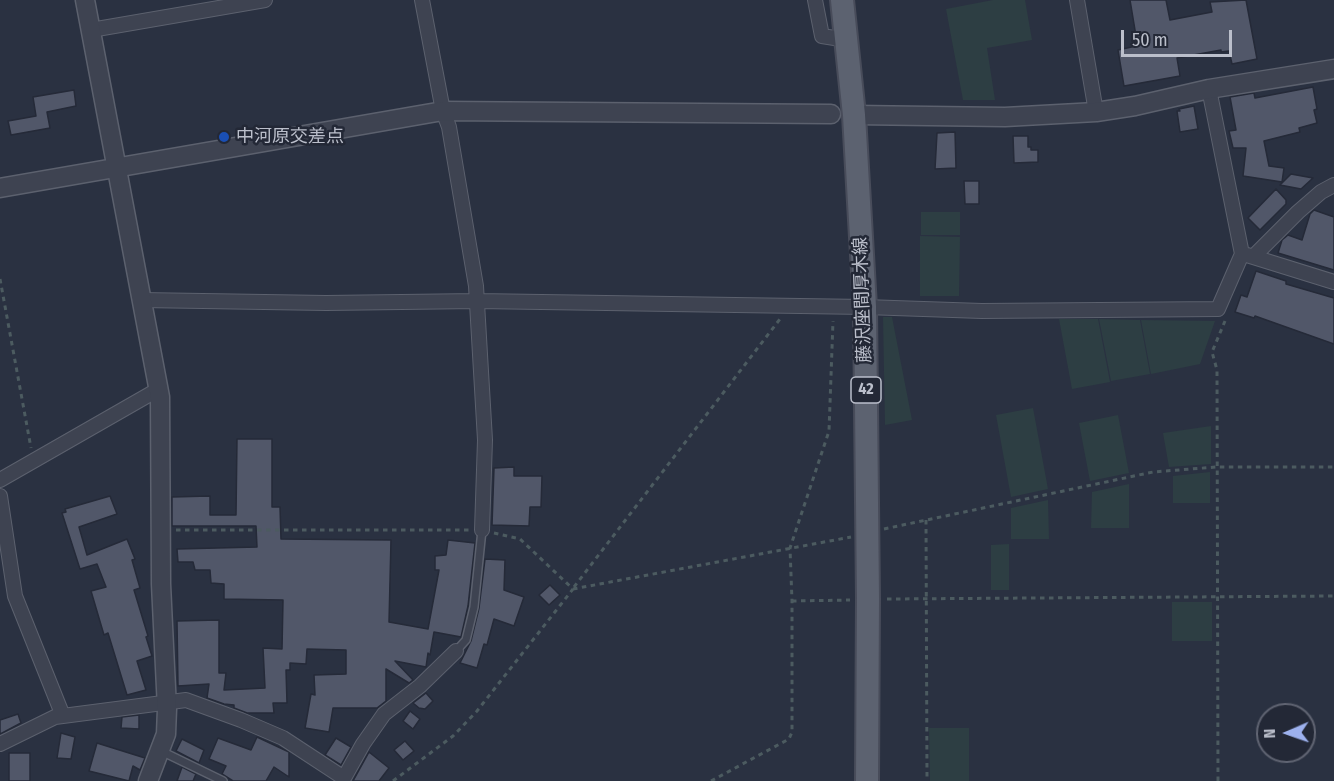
<!DOCTYPE html>
<html>
<head>
<meta charset="utf-8">
<style>
  body { margin:0 }
  #map { position:relative; width:1334px; height:781px; overflow:hidden; background:#2a3141; font-family:"Fira Sans Condensed",sans-serif }
  canvas { display:block }
  .north { position:absolute; left:1256px; top:703px; width:60px; height:60px; box-sizing:border-box; background:#232836; border:2px solid #606472; border-radius:50%; rotate:268deg; font-size:16px; font-weight:700; line-height:24px; text-align:center; color:#bbbfcb }
  .north::after { content:''; display:block; margin:auto; width:21px; height:27px; background:#9db1ee; clip-path:polygon(50% 0,100% 100%,50% 72%,0 100%) }
  .scale { position:absolute; left:1121px; top:30px; width:111px; height:27px; box-sizing:border-box; border:3px solid #bbbfcb; border-top:0; padding-left:8px; font-size:18px; line-height:21px; white-space:nowrap; color:#bbbfcb; -webkit-text-stroke:4px #232836; paint-order:stroke }
</style>
</head>
<body>
<div id="map">
<canvas width="1334" height="781"></canvas>
<div class="north">N</div>
<div class="scale">50 m</div>
</div>
<script>
const ctx = document.querySelector('canvas').getContext('2d');
ctx.lineJoin = 'round';
function fill(path, color) { ctx.fillStyle = color; ctx.fill(path, 'evenodd'); }
const poly = rows => new Path2D(rows.map(r => 'M' + r).join(''));
function strokePath(path, color, width, dash) { ctx.strokeStyle = color; ctx.lineWidth = width; ctx.lineCap = dash ? 'butt' : 'round'; ctx.setLineDash(dash || []); ctx.stroke(path); }
function drawText(font, color, halo, rows, align = 'center') {
  ctx.font = font + ' "Fira Sans Condensed","Noto Sans JP",sans-serif'; ctx.lineWidth = 5; ctx.setLineDash([]); ctx.textBaseline = 'middle'; ctx.strokeStyle = halo; ctx.fillStyle = color; for (const [text, x, y, turn = 0] of rows) {
    ctx.save(); ctx.translate(x, y); ctx.rotate((+turn || 0) * Math.PI / 180); ctx.textAlign = isNaN(turn) ? turn : align; if (halo) ctx.strokeText(text, 0, 0); ctx.fillText(text, 0, 0); ctx.restore();
  }
}
const green = poly([
  [993,0,1025,0,1032,40,987,48,995,100,963,100,946,9],
  [921,212,960,212,960,235,921,235],
  [920,236,960,237,959,296,920,296],
  [883,317,892,317,912,420,885,425],
  [1059,319,1098,319,1110,382,1072,389],
  [1099,319,1140,320,1150,374,1111,381],
  [1141,320,1215,321,1200,364,1151,374],
  [1033,408,1048,489,1011,497,996,415],
  [1118,415,1129,473,1090,481,1079,423],
  [1211,426,1211,464,1169,467,1163,433],
  [1210,472,1210,503,1173,503,1173,476],
  [1129,484,1129,528,1091,528,1092,492],
  [1048,500,1049,539,1011,539,1011,508],
  [1009,544,1009,590,991,590,991,545],
  [1172,602,1212,602,1212,641,1172,641],
  [929,728,969,728,969,781,930,781]
]);
const building = poly([
  [1130,0,1166,0,1170,20,1212,12,1210,2,1246,0,1257,59,1232,64,1229,51,1221,52,1221,50,1177,58,1180,76,1124,86,1118,50,1136,46,1134,36,1136,36,1130,0],
  [1313,87,1317,109,1314,110,1317,123,1299,128,1300,132,1264,141,1269,166,1284,168,1282,182,1243,176,1246,148,1233,148,1229,131,1236,130,1230,97,1254,93,1255,98,1313,87],
  [74,90,76,106,47,112,50,128,11,135,8,121,36,116,33,97,74,90],
  [1194,106,1198,129,1180,132,1177,111,1180,111,1179,109,1194,106],
  [955,132,956,168,935,169,937,133,955,132],
  [1013,136,1028,136,1028,147,1031,147,1031,150,1038,150,1038,162,1014,163,1013,136],
  [1291,174,1313,178,1301,189,1280,185,1291,174],
  [964,181,979,181,979,204,965,204,964,181],
  [1276,189,1286,200,1286,204,1260,230,1248,218,1276,189],
  [1314,210,1334,217,1334,270,1278,253,1282,240,1288,235,1302,240,1310,214,1314,210],
  [1256,271,1286,281,1286,284,1334,298,1334,344,1255,316,1254,318,1235,312,1241,295,1247,297,1256,271],
  [237,439,272,439,272,507,280,507,281,539,391,540,389,622,428,629,439,570,435,570,435,556,446,555,448,540,475,543,468,606,461,637,434,632,430,655,428,653,426,667,395,661,413,680,409,683,386,669,386,701,377,708,333,708,329,732,305,728,311,694,315,695,314,675,346,674,346,650,307,649,306,664,290,663,290,670,286,670,287,703,273,703,274,713,247,713,234,708,234,705,224,704,207,698,209,684,178,686,177,621,219,620,219,673,226,673,224,690,265,688,263,648,282,649,283,600,224,599,224,584,211,583,210,570,195,570,193,562,178,562,177,549,257,547,256,526,172,526,172,497,210,496,210,515,236,515,237,439],
  [514,467,514,476,542,476,541,507,530,507,529,526,492,525,494,468,514,467],
  [110,496,117,514,79,527,87,555,127,539,135,559,132,560,140,588,134,590,148,636,146,637,152,656,137,661,146,690,127,695,108,633,104,635,91,591,106,587,97,564,80,569,62,513,66,512,65,509,110,496],
  [485,559,505,560,504,590,524,597,514,626,494,619,487,645,484,644,477,668,460,663,471,641,479,608,485,559],
  [550,585,560,595,549,605,539,595,550,585],
  [426,693,433,701,425,709,419,708,413,703,426,693],
  [410,711,420,719,413,729,403,721,410,711],
  [18,714,21,723,0,734,0,720,18,714],
  [139,715,139,729,121,728,122,717,139,715],
  [61,733,75,737,71,759,57,758,61,733],
  [257,737,289,752,289,777,274,767,266,781,233,781,222,774,226,766,209,759,218,738,251,750,257,737],
  [336,738,351,747,341,765,325,755,336,738],
  [182,739,204,750,199,763,176,751,182,739],
  [405,741,414,751,403,760,394,750,405,741],
  [97,743,145,758,140,770,133,766,129,781,89,771,97,743],
  [369,752,389,768,379,781,353,781,369,752],
  [9,753,30,753,30,781,9,781,9,753],
  [182,767,196,774,193,781,177,781,182,767]
]);
const path = poly([
  [0,279,31,448],
  [926,520,927,781],
  [884,529,1153,472,1216,467,1334,467],
  [176,530,469,530],
  [574,587,780,319],
  [573,589,851,537],
  [887,599,1334,596],
  [792,601,850,600],
  [393,781,453,736,477,711,573,589,520,539,494,533],
  [711,781,789,739,792,732,792,601,790,548,829,431,833,321],
  [1218,781,1217,370,1212,352,1225,321]
]);
const service = poly([
  [456,651,466,640,474,607,482,530],
  [161,751,223,781]
]);
const minor = poly([
  [422,0,443,111,449,127,476,286,485,440,482,530],
  [815,0,822,36,847,40],
  [1077,0,1096,112],
  [91,30,265,0],
  [1247,255,1334,282],
  [1254,256,1298,212,1321,192,1334,185],
  [141,300,326,303,477,301,865,307,982,311,1218,309,1242,254,1209,89],
  [0,480,159,389],
  [0,496,15,596,63,716],
  [0,744,55,717,186,700,241,720,283,738,344,778,363,744,384,714,420,686,456,651]
]);
const tertiary = poly([
  [85,0,160,397,161,584,167,709,166,734,148,781],
  [854,115,1005,117,1096,112,1135,106,1209,89,1334,69],
  [0,188,443,111,831,114]
]);
const primary = poly([
  [842,0,854,115,865,307,868,599,867,781]
]);
const markers = [
  [224,137,6,"#1a4fb4"]
];
const shields = [
  [866,390,30]
];
const shieldNames = [
  ["42",866,390]
];
const poiNames = [
  ["中河原交差点",236,137]
];
const streetNames = [
  ["藤沢座間厚木線",863,300,-92]
];
fill(green, '#2d3e43');
fill(building, '#515769');
strokePath(building, '#252a38', 1.5);
strokePath(service, '#5c616e', 10);
strokePath(minor, '#5c616e', 16);
strokePath(tertiary, '#5c616e', 21);
strokePath(primary, '#484c5a', 26);
strokePath(path, '#4c5b60', 3, [4.5, 4.5]);
strokePath(service, '#3e4351', 7);
strokePath(minor, '#3e4351', 14);
strokePath(tertiary, '#3e4351', 18);
strokePath(primary, '#5c6270', 22);
for (const [x, y, r, color] of markers) { const dot = new Path2D(); dot.arc(x, y, r, 0, 2 * Math.PI); ctx.fillStyle = color; ctx.fill(dot); strokePath(dot, '#232836', 2); }
for (const [x, y, w] of shields) { const box = new Path2D(); box.roundRect(x - w / 2, y - 13, w, 26, 4.5); ctx.fillStyle = '#232836'; ctx.fill(box); strokePath(box, '#bbbfcb', 1.5); }
drawText('bold 16px', '#bbbfcb', null, shieldNames);
drawText('18px', '#bbbfcb', '#232836', poiNames, 'left');
drawText('18px', '#bbbfcb', '#232836', streetNames);
</script>
</body>
</html>
